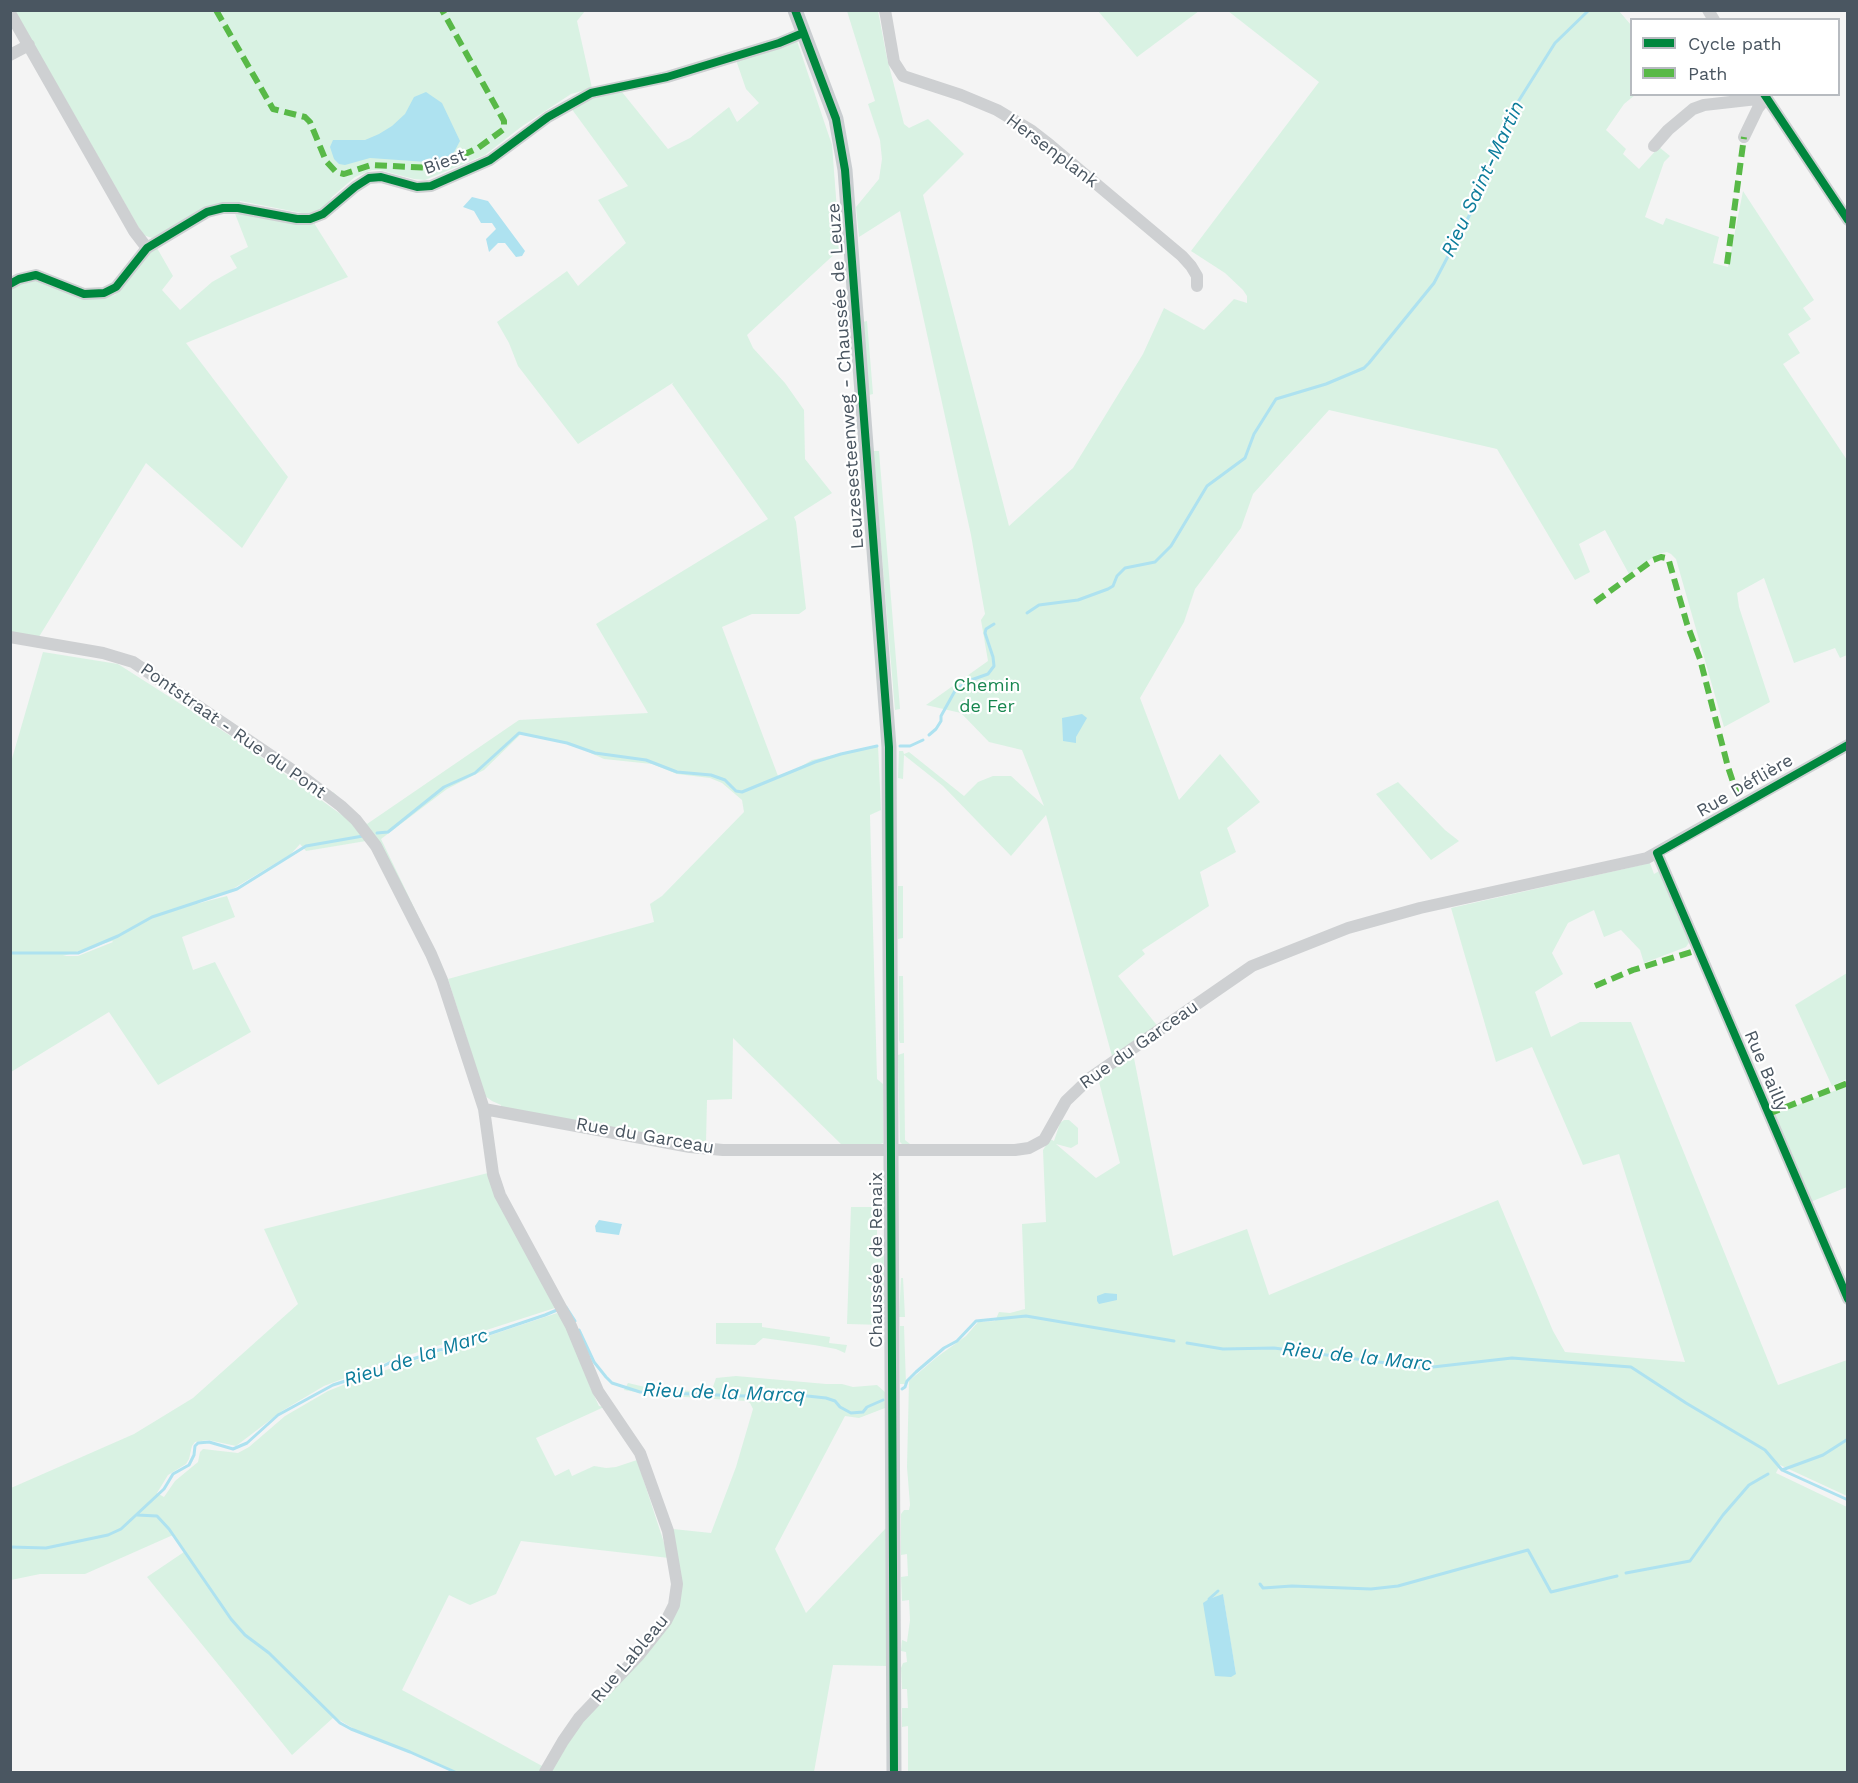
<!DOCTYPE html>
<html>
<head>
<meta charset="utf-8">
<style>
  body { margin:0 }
  #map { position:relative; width:1858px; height:1783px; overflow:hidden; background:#f4f4f4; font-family:"Work Sans",sans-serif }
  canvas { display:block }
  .frame { position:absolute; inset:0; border:12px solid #4a5661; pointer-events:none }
  .legend { position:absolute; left:1630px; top:18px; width:210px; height:78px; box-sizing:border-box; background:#fff; border:2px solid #b7bbc0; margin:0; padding:8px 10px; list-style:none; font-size:18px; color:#4a5661 }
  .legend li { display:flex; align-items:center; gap:12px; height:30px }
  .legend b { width:30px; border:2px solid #b7bbc0 }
</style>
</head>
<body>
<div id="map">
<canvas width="1858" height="1783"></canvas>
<div class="frame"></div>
<ul class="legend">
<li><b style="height:8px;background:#00873e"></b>Cycle path</li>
<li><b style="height:8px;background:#58b947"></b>Path</li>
</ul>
</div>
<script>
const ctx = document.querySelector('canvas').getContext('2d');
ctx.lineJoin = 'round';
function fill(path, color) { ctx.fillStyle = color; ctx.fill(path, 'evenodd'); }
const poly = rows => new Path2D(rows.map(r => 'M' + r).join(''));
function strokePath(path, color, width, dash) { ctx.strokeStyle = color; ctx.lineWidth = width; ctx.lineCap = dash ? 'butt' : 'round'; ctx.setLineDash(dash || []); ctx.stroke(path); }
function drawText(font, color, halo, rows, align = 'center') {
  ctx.font = font + ' "Work Sans",sans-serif'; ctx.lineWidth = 4.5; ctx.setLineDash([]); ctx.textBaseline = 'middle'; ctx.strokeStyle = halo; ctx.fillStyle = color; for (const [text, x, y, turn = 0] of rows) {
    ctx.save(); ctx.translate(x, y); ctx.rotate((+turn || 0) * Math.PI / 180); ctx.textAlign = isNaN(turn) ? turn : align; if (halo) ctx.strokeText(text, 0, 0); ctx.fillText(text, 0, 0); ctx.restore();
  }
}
const green = poly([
  [15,11,585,11,577,21,592,88,571,94,521,127,485,155,425,180,414,179,380,170,372,170,355,177,332,197,327,205,315,213,307,214,240,201,239,205,173,228,152,238,143,235],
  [847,11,878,11,887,58,904,124,909,128,928,119,964,154,923,195,1009,526,1073,468,1143,354,1164,308,1204,330,1234,299,1247,303,1247,296,1243,290,1225,273,1191,251,1319,82,1228,11,1619,11,1631,25,1632,94,1635,95,1624,104,1606,130,1626,149,1623,154,1639,169,1659,147,1670,156,1664,162,1645,217,1663,225,1666,218,1719,237,1713,263,1728,267,1743,191,1814,300,1803,308,1811,319,1788,334,1800,353,1783,364,1847,460,1847,655,1840,658,1835,648,1794,663,1764,578,1737,593,1739,607,1770,702,1724,727,1676,559,1671,554,1667,552,1658,554,1629,574,1605,530,1579,544,1590,572,1575,580,1497,449,1329,410,1253,494,1241,528,1195,589,1184,622,1140,698,1179,800,1220,754,1260,802,1227,828,1236,852,1200,872,1209,906,1142,950,1145,954,1118,976,1159,1028,1112,1056,1046,815,1011,856,943,786,904,755,903,779,898,778,899,751,903,751,904,754,909,752,964,796,978,782,993,776,1011,776,1044,806,1022,750,989,742,961,713,926,705,988,661,981,620,985,614,983,603,971,535,900,211,859,237,856,207,879,179,882,159,880,140,868,104,875,101],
  [1098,11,1199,11,1137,57],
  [797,41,832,145,840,249,747,335,753,348,785,383,804,410,805,459,832,493,794,517,796,522,806,609,799,614,752,614,722,627,778,776,800,767,812,760,878,745,881,810,870,815,877,1079,883,1084,883,1143,878,1145,843,1146,733,1038,732,1099,707,1100,706,1143,501,1108,501,1105,492,1101,485,1096,448,979,654,922,650,904,662,896,744,812,742,800,722,783,710,778,677,774,652,764,604,759,573,745,522,733,484,770,447,789,381,839,423,926,397,878,331,795,333,792,367,824,519,720,648,713,596,624,768,519,672,384,674,382,578,444,518,366,509,343,497,322,567,271,578,286,626,243,598,200,628,186,571,108,585,97,622,92,668,149,690,138,729,107,737,122,759,103,746,89,736,60],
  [234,211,314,223,348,277,186,343,288,477,242,548,146,463,37,640,11,633,10,288,17,284,40,279,102,298,115,295,145,255,157,248,173,276,162,290,180,310,212,282,237,268,230,256,248,247],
  [867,321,873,394,869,395,863,322],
  [873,451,879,451,900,709,895,710],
  [43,652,118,664,240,742,342,815,338,807,366,841,306,851,300,844,291,854,231,890,196,904,227,896,235,917,182,937,193,970,215,962,251,1032,158,1085,109,1012,11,1072,11,762],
  [113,942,78,956,63,956,112,941],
  [1398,782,1445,830,1459,841,1431,860,1376,794],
  [1650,863,1654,874,1663,869,1690,941,1686,947,1644,963,1640,950,1621,930,1604,937,1594,910,1568,923,1552,953,1563,974,1535,992,1551,1037,1580,1022,1631,1022,1778,1385,1847,1360,1847,1496,1780,1465,1776,1473,1847,1507,1847,1772,908,1771,908,1726,902,1727,902,1708,908,1708,907,1689,902,1689,901,1668,903,1663,907,1662,906,1652,901,1651,902,1640,907,1642,910,1620,909,1600,902,1601,901,1577,908,1576,907,1554,901,1555,901,1514,904,1510,909,1510,910,1505,907,1467,909,1381,937,1357,966,1336,978,1322,995,1321,999,1312,1010,1313,1025,1309,1022,1224,1046,1222,1043,1150,1050,1139,1054,1141,1060,1123,1064,1120,1069,1120,1078,1128,1078,1144,1071,1148,1056,1144,1096,1178,1120,1163,1098,1078,1133,1053,1173,1256,1247,1229,1269,1295,1498,1200,1553,1331,1565,1352,1685,1362,1619,1154,1583,1165,1532,1047,1496,1062,1451,908],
  [1223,1595,1232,1651,1236,1674,1209,1599],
  [898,886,903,886,903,938,898,939],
  [1847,973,1847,1079,1832,1086,1795,1005],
  [899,976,903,976,904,1043,900,1043,899,1040],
  [904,1053,905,1140,910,1144,903,1145,900,1142,898,1055],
  [1847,1086,1847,1187,1808,1203,1774,1114],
  [488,1173,495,1196,558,1307,387,1362,324,1386,282,1411,236,1446,208,1440,195,1442,192,1446,189,1459,186,1464,168,1475,157,1493,164,1497,175,1481,198,1462,200,1452,203,1449,238,1453,249,1447,285,1416,328,1391,353,1381,557,1313,567,1324,591,1389,599,1406,604,1407,536,1438,555,1476,569,1469,572,1476,594,1466,606,1468,616,1467,637,1460,669,1558,521,1541,496,1594,470,1605,449,1595,402,1690,544,1767,543,1772,457,1772,361,1733,334,1717,292,1755,147,1577,184,1552,173,1535,85,1574,40,1574,11,1580,11,1488,134,1434,193,1398,298,1304,264,1229],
  [851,1207,877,1207,877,1243,880,1243,884,1254,884,1325,847,1324],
  [901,1278,903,1278,905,1317,899,1317],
  [716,1323,762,1323,762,1327,830,1337,829,1343,847,1345,845,1353,836,1349,814,1345,763,1338,755,1345,716,1344],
  [900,1326,904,1326,906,1384,900,1384],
  [736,1376,826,1384,842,1384,853,1387,877,1385,885,1392,885,1408,859,1418,845,1416,775,1549,806,1613,886,1528,887,1666,833,1665,814,1772,550,1772,578,1727,674,1609,673,1529,711,1533,736,1467,753,1409,750,1403,746,1401,654,1395,624,1390,628,1383,645,1387,703,1392,713,1387,716,1378]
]);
const water = poly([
  [426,92,442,103,460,141,453,154,440,161,427,162,370,158,345,165,339,164,334,159,330,147,333,140,365,140,379,134,392,126,405,114,414,97],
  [472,197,488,201,525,251,522,256,516,257,505,243,498,243,489,252,486,239,496,229,492,223,481,223,474,211,463,207],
  [1082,714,1087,718,1076,737,1076,743,1063,741,1062,718],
  [599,1220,622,1224,619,1235,596,1232,595,1226],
  [1105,1293,1117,1294,1117,1300,1099,1304,1097,1301,1097,1296],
  [1223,1594,1236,1674,1231,1677,1215,1676,1203,1603,1209,1599]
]);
const stream = poly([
  [1027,613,1039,605,1078,600,1108,589,1113,586,1117,576,1125,568,1155,562,1171,546,1207,486,1245,458,1254,434,1276,399,1326,384,1364,368,1369,363,1434,283,1479,197,1506,121,1555,43,1589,10],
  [929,735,936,729,941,721,941,716,956,689,971,680,988,674,994,666,993,657,985,633,986,629,994,624],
  [900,746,910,746,923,740],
  [377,833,388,832,444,787,475,773,519,733,567,743,595,753,646,760,677,772,711,775,725,780,736,791,742,792,815,762,841,754,877,746],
  [10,953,78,953,118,936,152,917,237,889,306,846,363,836],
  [566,1307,575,1321],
  [579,1330,594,1362,606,1377,612,1383,640,1392,744,1396,770,1392,826,1398,835,1401,840,1407,851,1413,863,1412,867,1407,883,1400],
  [1187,1343,1223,1349,1274,1348,1424,1368,1512,1358,1631,1367,1686,1403,1765,1450,1782,1470,1848,1500],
  [902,1389,905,1387,907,1381,916,1372,944,1348,957,1341,976,1321,1026,1316,1174,1341],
  [1782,1470,1823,1455,1848,1439],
  [137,1515,157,1516,169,1529,231,1619,245,1635,269,1653,340,1723,351,1729,410,1752,455,1772],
  [10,1547,46,1548,108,1535,121,1529,164,1489,173,1474,189,1465,194,1455,195,1446,198,1443,209,1442,233,1449,247,1443,278,1415,333,1385,370,1373,391,1362,410,1360,439,1350,454,1348,465,1342,545,1315,557,1310],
  [1626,1573,1690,1561,1723,1515,1749,1485,1768,1474],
  [1260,1584,1263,1588,1292,1586,1371,1589,1398,1586,1528,1550,1551,1592,1617,1576],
  [1209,1599,1218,1591]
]);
const minor = poly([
  [885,10,894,62,903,76,961,95,997,110,1032,131,1050,145,1182,256,1191,266,1197,276,1197,286],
  [1708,10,1714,20],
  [10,13,134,231,147,248],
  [10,55,29,45],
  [1764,94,1848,220],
  [1744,137,1758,108,1766,98],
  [1654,146,1668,130,1693,109,1704,105,1766,98],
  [10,284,19,279,36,275,84,294,104,293,116,287,147,248,207,212,223,208,238,208,297,219,310,219,323,214,355,187,369,178,381,177,417,187,431,186,490,160,548,117,591,93,667,77,779,43,803,33],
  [10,637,103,653,133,662,307,780,341,806,356,820,376,846,431,954,442,980,484,1109,690,1147,723,1150,1015,1150,1029,1148,1044,1140,1066,1101,1090,1078,1252,966,1348,928,1420,908,1647,858,1848,745],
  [1657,853,1848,1299],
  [484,1109,493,1174,500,1195,571,1326,598,1391,640,1453,668,1531,677,1584,674,1605,666,1621,639,1655,579,1718,563,1741,545,1772]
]);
const major = poly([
  [795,10,836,119,845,170,889,747,894,1772]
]);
const quiet = poly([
  [216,10,273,109,305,117,310,122,326,161,336,172,344,174,371,165,431,168,439,166,478,148,504,129,504,121,442,10],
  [1727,264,1744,137],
  [1595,602,1653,560,1661,557,1666,558,1669,561,1687,624,1700,659,1728,767,1741,806],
  [1595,986,1633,970,1698,950],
  [1768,1114,1848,1083]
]);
const cycleway = poly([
  [795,10,836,119,845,170,889,747,894,1772],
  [1764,94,1848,220],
  [10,284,19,279,36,275,84,294,104,293,116,287,147,248,207,212,223,208,238,208,297,219,310,219,323,214,355,187,369,178,381,177,417,187,431,186,490,160,548,117,591,93,667,77,779,43,803,33],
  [1848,745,1657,853,1848,1299]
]);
const streetNames = [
  ["Hersenplank",1052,151,37],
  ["Biest",445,162,-20],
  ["Leuzesesteenweg - Chaussée de Leuze",846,376,-94],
  ["Pontstraat - Rue du Pont",233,731,35],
  ["Rue Déflière",1745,786,-30],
  ["Rue du Garceau",1139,1045,-35],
  ["Rue Bailly",1766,1071,67],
  ["Rue du Garceau",645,1136,10],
  ["Chaussée de Renaix",877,1260,-90],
  ["Rue Lableau",630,1659,-50]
];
const parkNames = [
  ["Chemin",987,686],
  ["de Fer",987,707]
];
const waterNames = [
  ["Rieu Saint-Martin",1483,179,-65],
  ["Rieu de la Marc",1357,1357,6],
  ["Rieu de la Marc",416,1358,-18],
  ["Rieu de la Marcq",724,1393,2]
];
fill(green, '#d9f2e3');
fill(water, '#aee2f0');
strokePath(stream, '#aee2f0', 3);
strokePath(minor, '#ced0d2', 12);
strokePath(major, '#caced1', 15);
strokePath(quiet, '#58b947', 6, [12, 6]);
strokePath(cycleway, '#00873e', 8);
drawText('18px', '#4a5661', '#fff', streetNames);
drawText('18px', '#17864f', '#fff', parkNames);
drawText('italic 20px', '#0c7c9b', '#fff', waterNames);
</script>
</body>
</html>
